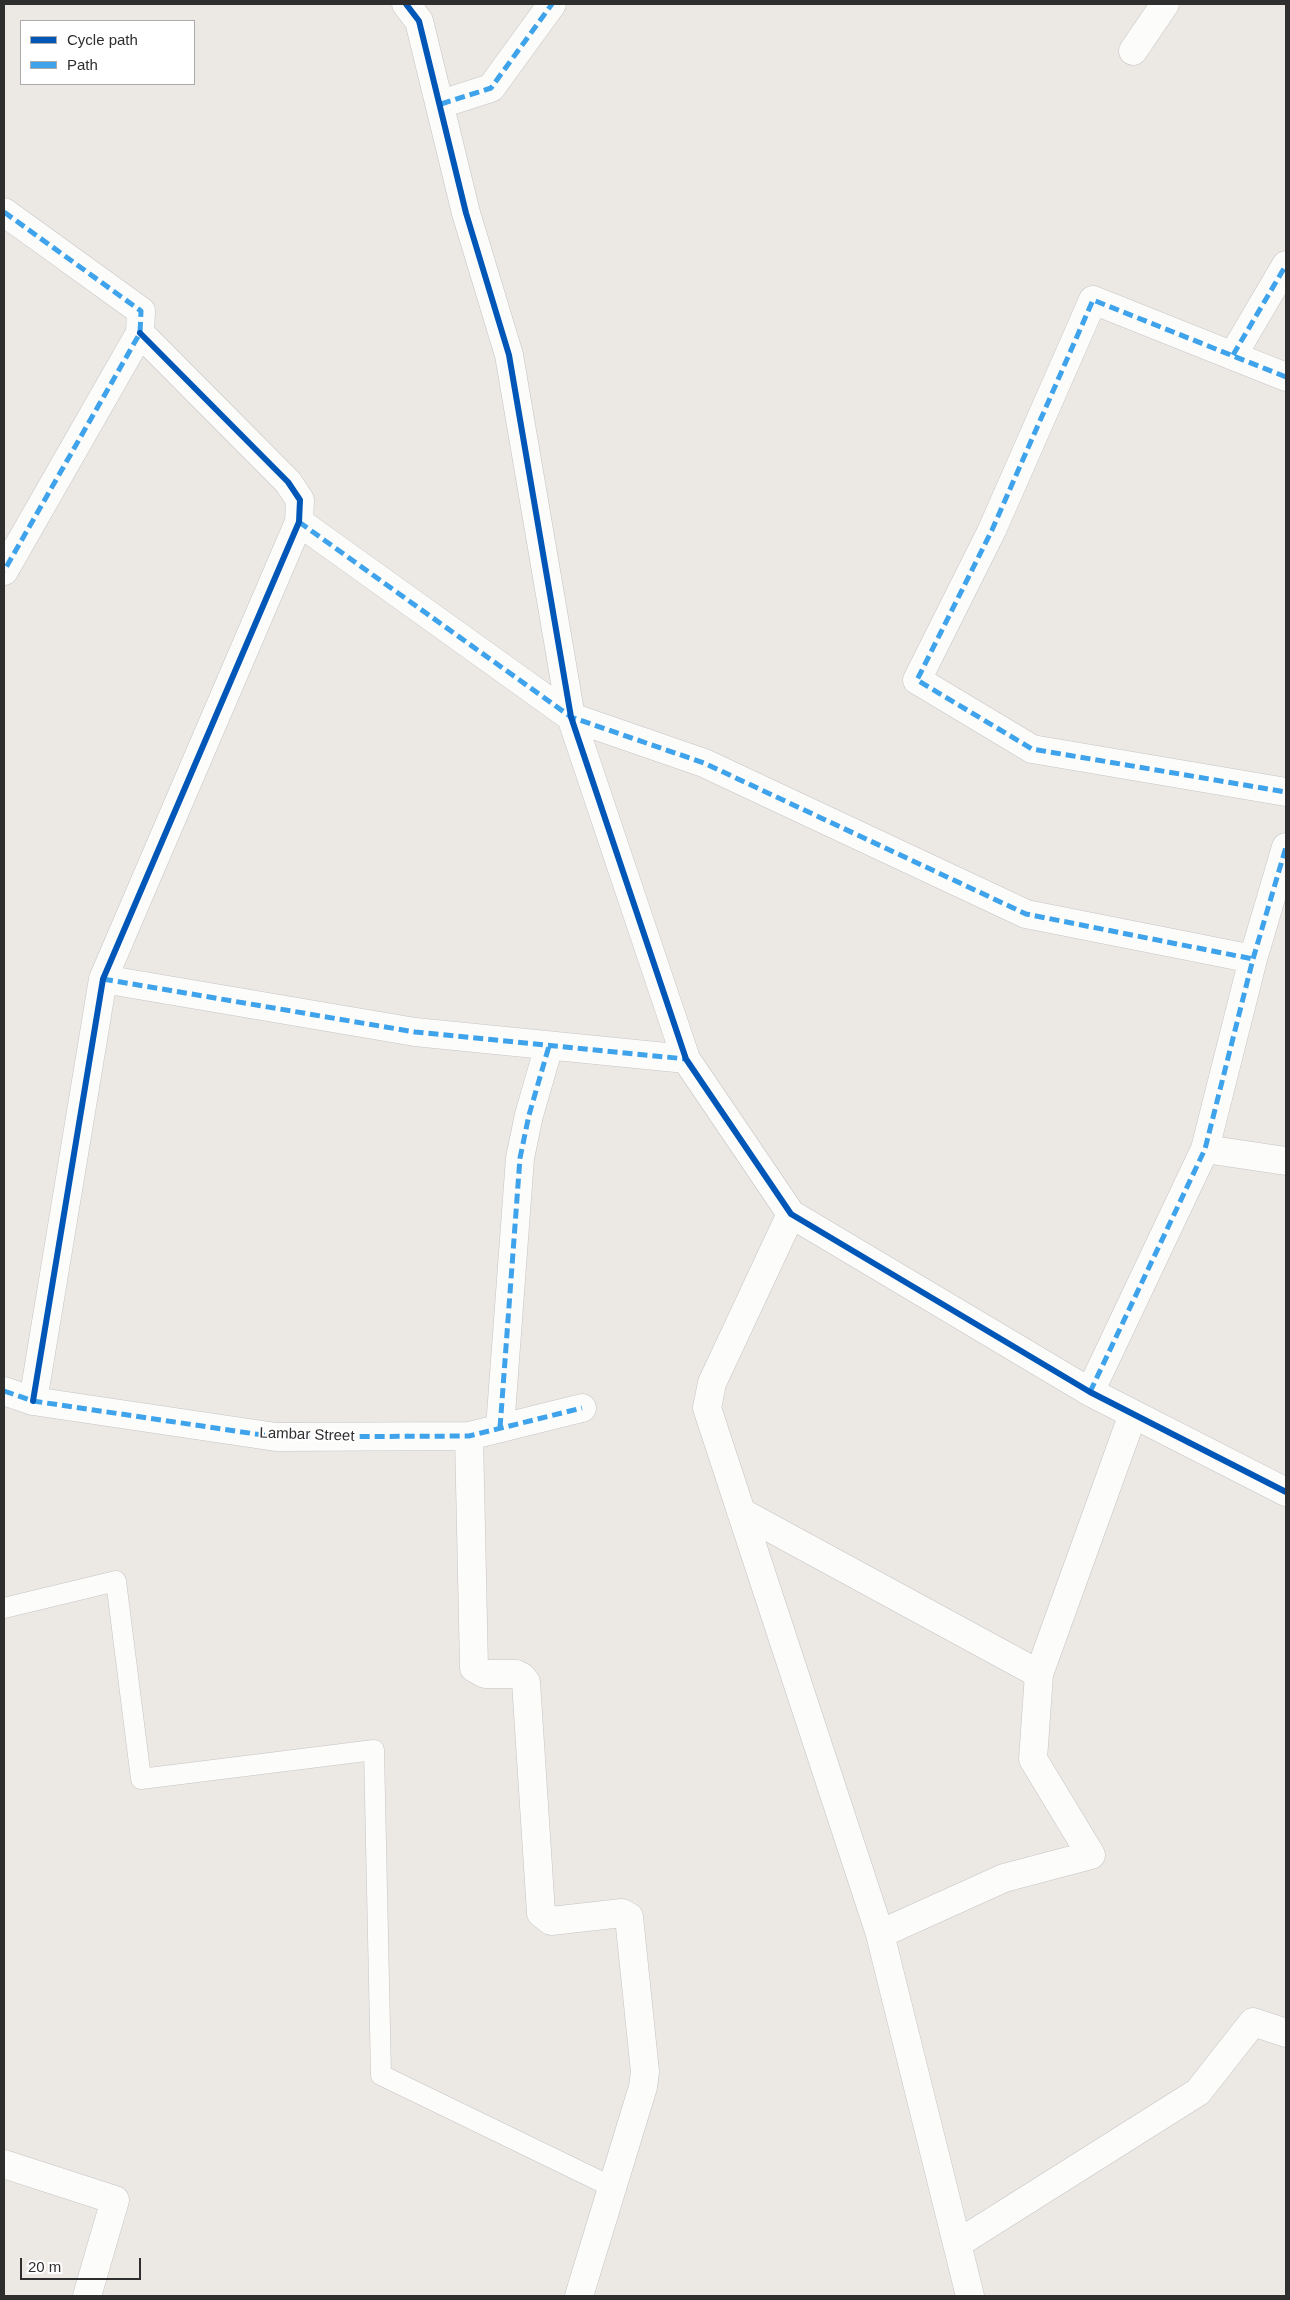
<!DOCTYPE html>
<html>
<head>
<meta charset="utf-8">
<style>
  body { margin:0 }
  #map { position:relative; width:1290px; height:2300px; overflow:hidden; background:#ece8e4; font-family:Helvetica,sans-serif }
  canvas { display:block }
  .frame { position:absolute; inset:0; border:5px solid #2e2e2e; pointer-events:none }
  .legend { position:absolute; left:20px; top:20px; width:175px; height:65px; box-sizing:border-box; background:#fff; border:1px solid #ababab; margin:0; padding:6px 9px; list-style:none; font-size:15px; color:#2e2e2e }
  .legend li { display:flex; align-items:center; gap:10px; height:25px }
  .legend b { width:25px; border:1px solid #ababab }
  .scale { position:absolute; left:20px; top:2258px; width:121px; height:22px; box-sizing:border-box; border:2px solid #2e2e2e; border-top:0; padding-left:6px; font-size:15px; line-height:18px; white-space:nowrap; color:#2e2e2e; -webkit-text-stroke:4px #fff; paint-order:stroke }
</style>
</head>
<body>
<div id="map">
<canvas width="1290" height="2300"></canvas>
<div class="frame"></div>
<ul class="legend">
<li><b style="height:6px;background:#0057b8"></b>Cycle path</li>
<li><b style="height:6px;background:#3ea3eb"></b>Path</li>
</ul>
<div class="scale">20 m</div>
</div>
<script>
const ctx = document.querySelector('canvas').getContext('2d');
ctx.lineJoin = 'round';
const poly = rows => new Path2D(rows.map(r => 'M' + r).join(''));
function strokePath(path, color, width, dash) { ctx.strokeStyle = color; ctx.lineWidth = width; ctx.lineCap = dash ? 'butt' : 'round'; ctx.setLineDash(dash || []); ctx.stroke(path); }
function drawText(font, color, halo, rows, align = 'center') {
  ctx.font = font + ' Helvetica,sans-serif'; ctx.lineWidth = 4; ctx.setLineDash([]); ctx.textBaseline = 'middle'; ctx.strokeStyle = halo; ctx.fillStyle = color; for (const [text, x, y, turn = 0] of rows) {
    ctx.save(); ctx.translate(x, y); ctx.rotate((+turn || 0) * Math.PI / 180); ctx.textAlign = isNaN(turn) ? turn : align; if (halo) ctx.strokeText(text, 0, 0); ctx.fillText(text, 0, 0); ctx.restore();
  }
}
const service = poly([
  [4,1608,116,1581,141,1779,374,1750,381,2075,612,2187]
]);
const minor = poly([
  [406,4,419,21,466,213,509,355,571,717,686,1059,791,1214,1090,1392,1286,1492],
  [1133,51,1165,4],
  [441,104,491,88,552,4],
  [4,212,141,311,140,333,4,571],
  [1233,355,1286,265],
  [1286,377,1093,300,992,530,917,680,1032,749,1286,792],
  [299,522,571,717,704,763,1026,914,1253,959],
  [103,979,415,1032,686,1059],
  [1205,1149,1286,1161],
  [791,1214,712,1383,707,1408,880,1934,970,2296],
  [4,1391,33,1401,276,1437,469,1436,582,1408],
  [1090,1392,1205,1149,1253,959,1286,847],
  [33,1401,103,979,299,522,300,500,288,482,140,333],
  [500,1428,520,1158,529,1115,549,1046],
  [469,1436,474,1668,485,1674,516,1674,522,1677,526,1682,541,1913,551,1921,622,1913,629,1917,645,2072,643,2087,579,2296],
  [741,1512,1039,1674,1033,1759,1091,1855,1004,1878,880,1934],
  [1039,1674,1133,1414],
  [4,2164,115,2200,87,2296],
  [957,2244,1198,2092,1253,2022,1286,2033]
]);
const quiet = poly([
  [441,104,491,88,552,4],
  [4,212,141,311,140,333,4,571],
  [1233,355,1286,265],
  [1286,377,1093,300,992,530,917,680,1032,749,1286,792],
  [299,522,571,717,704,763,1026,914,1253,959],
  [103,979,415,1032,686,1059],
  [4,1391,33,1401,276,1437,469,1436,582,1408],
  [1090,1392,1205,1149,1253,959,1286,847],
  [500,1428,520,1158,529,1115,549,1046]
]);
const cycleway = poly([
  [406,4,419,21,466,213,509,355,571,717,686,1059,791,1214,1090,1392,1286,1492],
  [33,1401,103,979,299,522,300,500,288,482,140,333]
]);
const streetNames = [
  ["Lambar Street",307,1435,2]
];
strokePath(service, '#c5c4c5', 21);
strokePath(minor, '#c5c4c5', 29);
strokePath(service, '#fcfcfb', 20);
strokePath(minor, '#fcfcfb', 28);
strokePath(quiet, '#3ea3eb', 5, [10, 5]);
strokePath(cycleway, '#0057b8', 6);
drawText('15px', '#2e2e2e', '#fff', streetNames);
</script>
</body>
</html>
